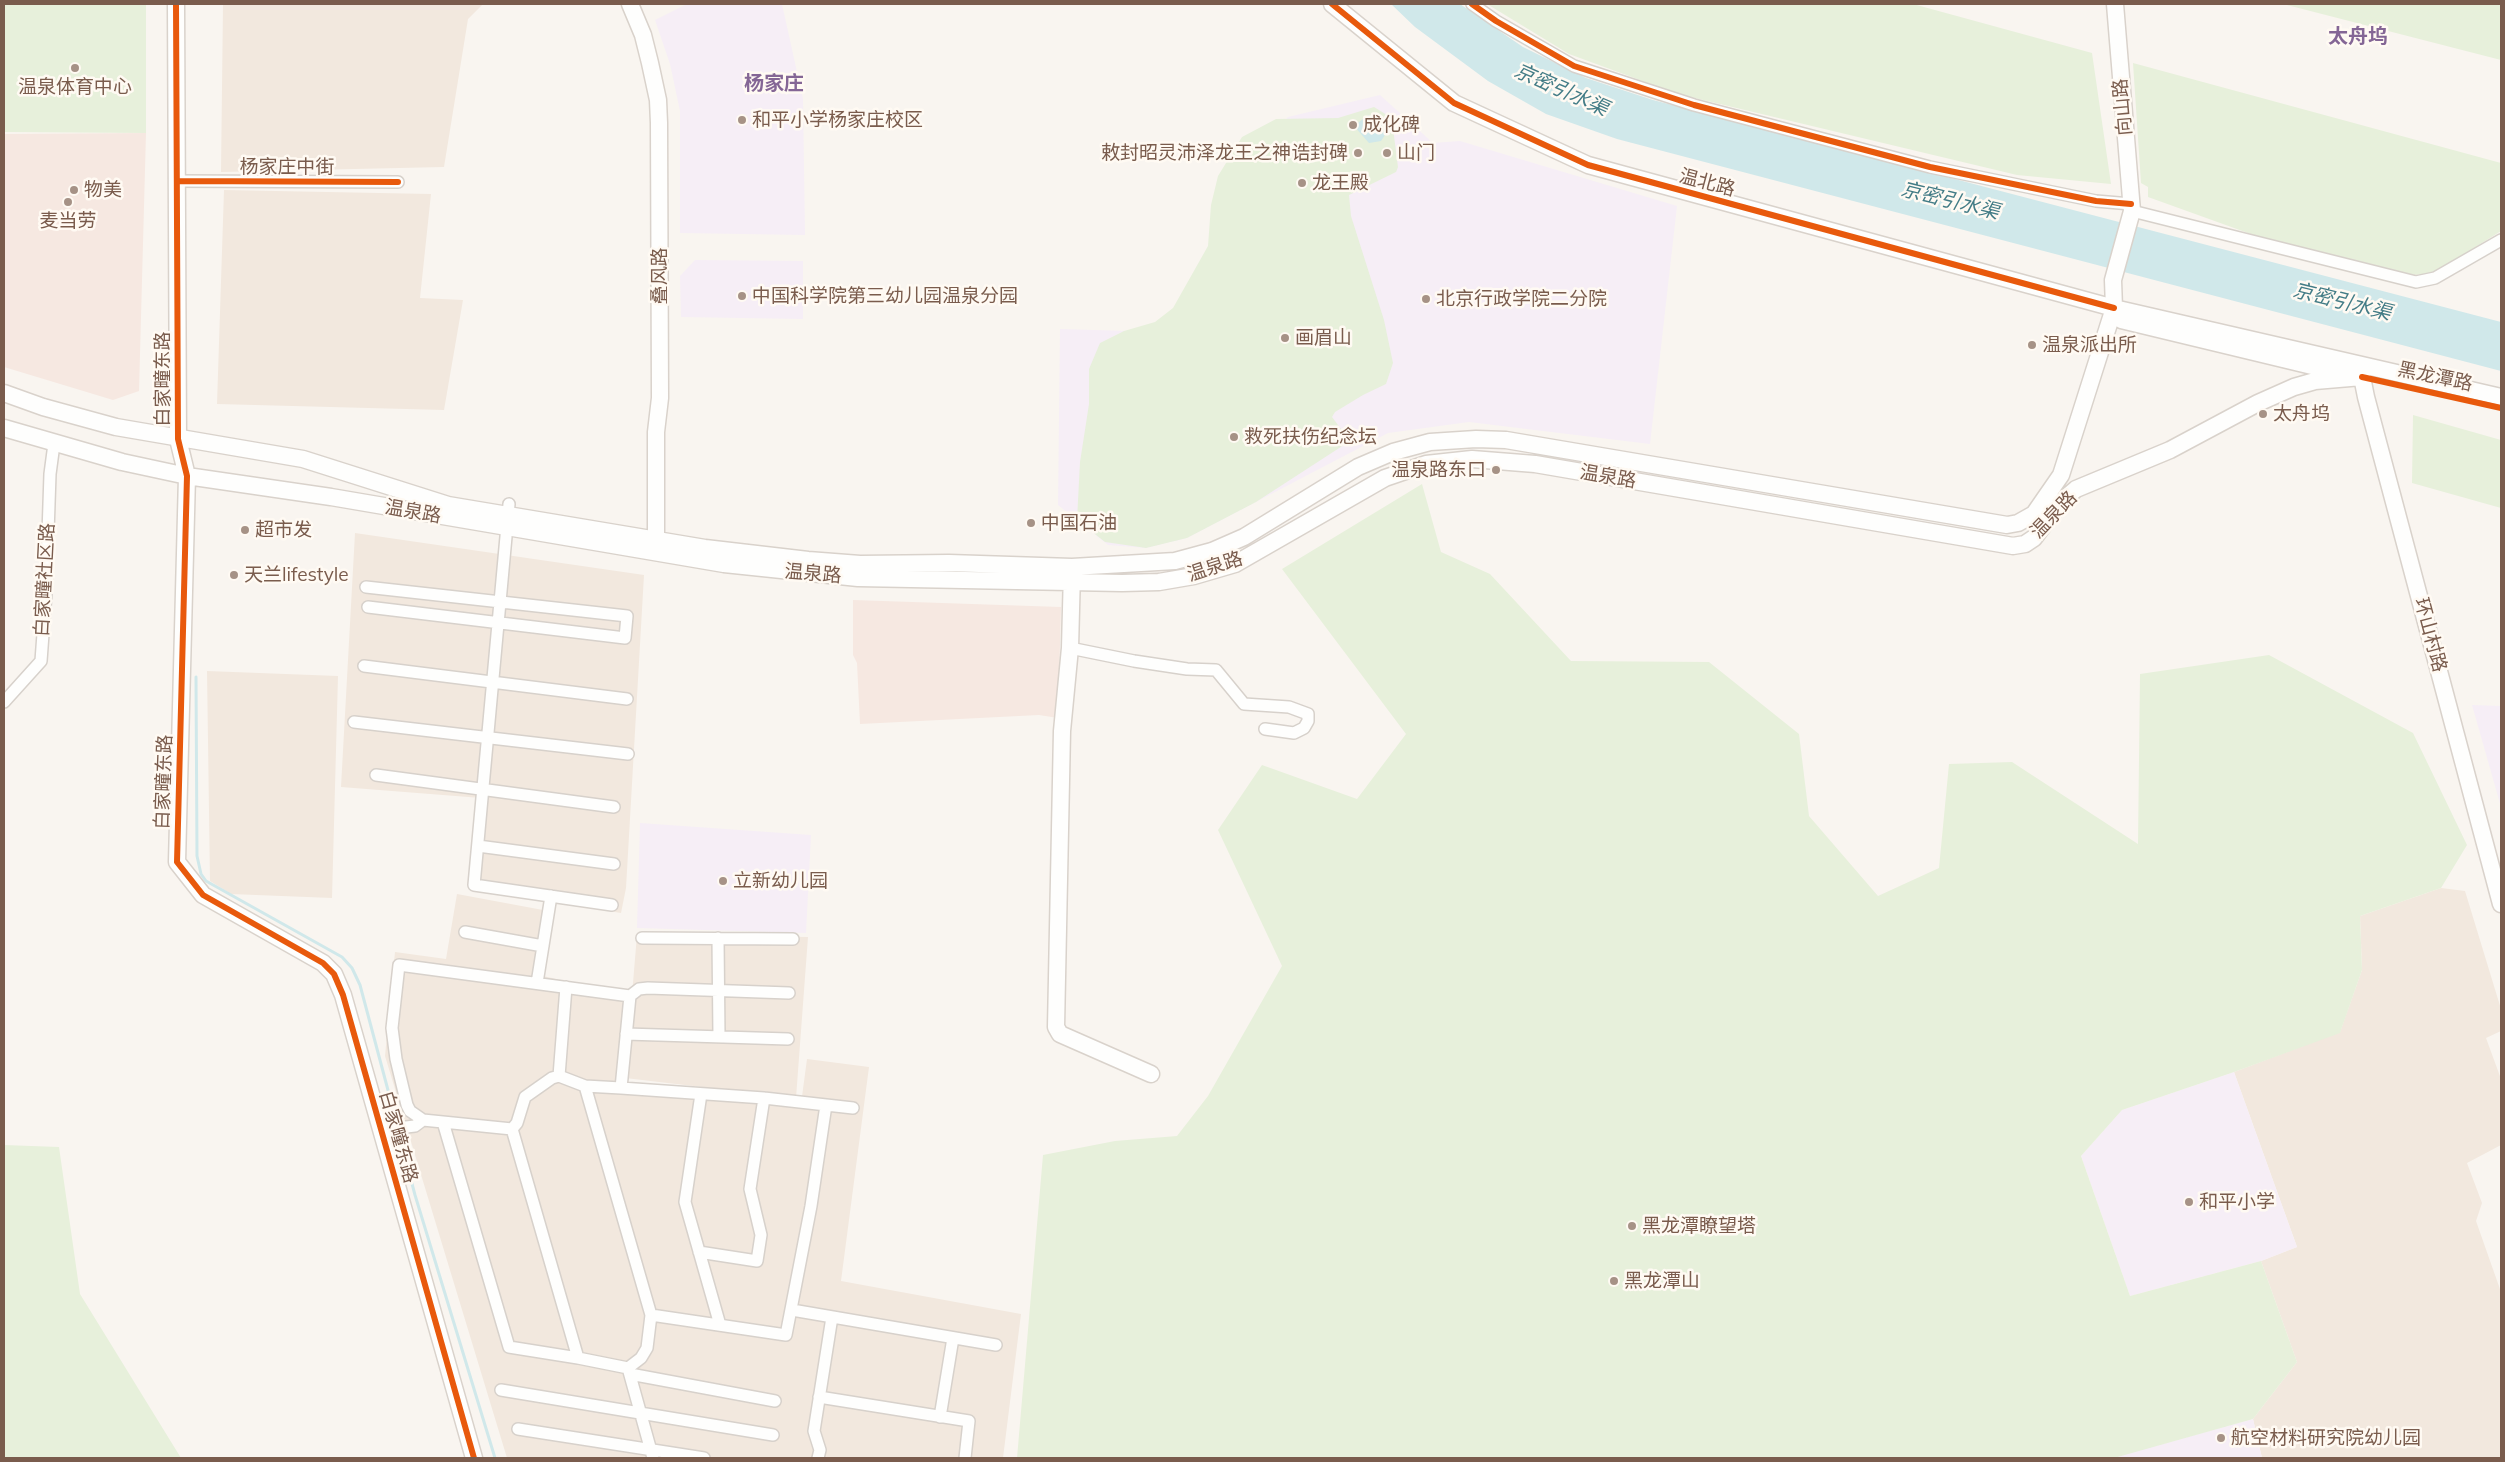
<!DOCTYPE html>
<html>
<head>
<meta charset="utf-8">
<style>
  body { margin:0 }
  #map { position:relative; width:2505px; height:1462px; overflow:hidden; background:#f9f5f0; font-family:Mulish,sans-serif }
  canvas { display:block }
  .frame { position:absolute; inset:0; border:5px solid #7a5c4d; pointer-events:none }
</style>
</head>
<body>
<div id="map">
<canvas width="2505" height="1462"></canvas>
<div class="frame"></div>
</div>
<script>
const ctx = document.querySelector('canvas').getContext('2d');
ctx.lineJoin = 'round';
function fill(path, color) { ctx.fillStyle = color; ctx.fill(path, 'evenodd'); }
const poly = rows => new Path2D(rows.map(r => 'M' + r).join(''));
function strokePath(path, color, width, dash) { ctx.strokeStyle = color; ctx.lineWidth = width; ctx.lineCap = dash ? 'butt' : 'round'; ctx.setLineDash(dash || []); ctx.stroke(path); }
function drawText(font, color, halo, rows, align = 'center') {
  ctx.font = font + ' Mulish,"Noto Sans SC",sans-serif'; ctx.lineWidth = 5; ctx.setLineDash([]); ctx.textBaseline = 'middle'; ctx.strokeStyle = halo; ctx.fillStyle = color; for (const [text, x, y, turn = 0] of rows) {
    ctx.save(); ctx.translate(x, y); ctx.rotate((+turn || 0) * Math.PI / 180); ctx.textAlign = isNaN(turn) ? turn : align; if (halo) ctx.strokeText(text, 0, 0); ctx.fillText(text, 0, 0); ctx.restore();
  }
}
const residential = poly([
  [223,4,483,4,468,19,444,167,221,172],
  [224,190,431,194,420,298,463,300,444,410,217,404],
  [355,533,644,575,626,888,621,913,470,889,481,798,341,787],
  [207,671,338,676,332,898,231,894,210,881],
  [2441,888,2465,891,2501,1009,2501,1031,2486,1038,2501,1079,2501,1145,2467,1163,2482,1203,2476,1221,2501,1292,2501,1458,2262,1458,2253,1419,2297,1362,2261,1261,2297,1247,2234,1072,2340,1032,2362,970,2360,916],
  [457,894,543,910,534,974,628,995,620,1085,801,1104,807,1059,869,1067,841,1281,1021,1314,1003,1458,507,1458,385,1056,395,952,446,959],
  [637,935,808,937,796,1098,625,1078]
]);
const commercial = poly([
  [146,133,139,391,113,400,4,367,4,134],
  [853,600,1061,607,1058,718,1039,715,860,724,857,663,853,655]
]);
const education = poly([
  [687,4,782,4,803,99,805,235,680,233,680,111,670,64,655,20],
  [1380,95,1433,143,1460,141,1677,206,1650,444,1469,422,1388,433,1187,538,1146,548,1108,545,1058,505,1060,329,1162,332,1209,269,1252,151,1288,117],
  [695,260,803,261,803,319,681,317,680,276],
  [2472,705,2501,706,2501,807],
  [640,823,811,835,806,933,637,928],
  [2234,1072,2297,1247,2261,1261,2130,1296,2081,1156,2122,1110],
  [2253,1419,2262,1458,2114,1458,2114,1457]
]);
const green = poly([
  [4,4,146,4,146,133,4,132],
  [1487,4,1913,4,2092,53,2111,184,2017,175,1678,94,1569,54],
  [2283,4,2501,4,2501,60],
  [2133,63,2501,163,2501,231,2439,270,2424,275,2383,274,2334,264,2148,197,2148,187,2141,183],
  [1374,107,1387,115,1393,128,1398,167,1396,172,1349,195,1351,216,1384,320,1393,363,1386,384,1363,395,1335,412,1332,417,1350,441,1256,502,1187,538,1146,548,1105,542,1077,520,1080,462,1089,404,1089,369,1100,343,1124,331,1155,322,1173,308,1208,246,1211,205,1218,176,1242,137,1276,119,1338,118],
  [2413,415,2501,440,2501,508,2412,483],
  [1422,484,1441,552,1490,574,1571,661,1709,662,1799,734,1809,816,1878,896,1939,868,1949,764,2012,762,2138,844,2140,674,2269,655,2413,733,2467,845,2441,888,2360,916,2362,970,2340,1033,2234,1072,2122,1110,2081,1156,2130,1296,2261,1261,2297,1362,2253,1419,2114,1458,1017,1458,1043,1155,1115,1141,1177,1136,1208,1096,1282,966,1218,830,1262,765,1357,799,1406,734,1282,569],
  [4,1145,59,1147,80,1294,181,1458,4,1458]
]);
const water = poly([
  [1391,4,1460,4,1523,47,1586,78,1653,100,2501,322,2501,371,1617,139,1546,114,1488,81,1415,27],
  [1368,115,1380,120,1385,135,1381,141,1369,143,1354,126]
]);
const stream = poly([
  [196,677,197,856,201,874,206,881,342,957,352,968,360,985,397,1124],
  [398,1131,415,1195,495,1458]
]);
const street = poly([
  [1472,4,1496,21,1574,66,1694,105,1930,167,2096,201,2131,204],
  [177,181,398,182],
  [2132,211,2416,282,2435,278,2501,240],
  [509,504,474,885,612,905],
  [366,587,627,616,625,638,368,607],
  [1070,648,1134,661,1187,669,1216,670,1244,704,1289,707,1308,714,1308,721,1304,728,1294,733,1265,729],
  [364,666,627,699],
  [4,702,41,661,46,593,50,474,54,444],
  [354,722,628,754],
  [376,775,614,807],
  [478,846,614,864],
  [465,932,543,946],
  [642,938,793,939],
  [718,938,719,1037],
  [537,983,551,896],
  [630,996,639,989,648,988,789,993],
  [626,1034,788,1039],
  [559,1076,566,987],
  [621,1088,764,1098,853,1108],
  [701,1094,685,1202,720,1325],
  [423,1120,410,1111,407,1105,396,1059,392,1028,399,965,630,996,621,1088,585,1086,651,1315,647,1348,641,1358,628,1368],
  [443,1122,509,1347,578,1358],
  [512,1129,517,1123,525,1097,552,1078,559,1076,585,1086],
  [380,1130,415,1126,423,1120,512,1129,578,1358,628,1368,653,1458],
  [699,1252,757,1261,761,1235,750,1189,764,1098],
  [792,1310,996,1345],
  [651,1315,786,1335,811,1206,826,1105],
  [630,1374,775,1401],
  [501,1390,773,1435],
  [819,1397,969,1421,965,1458],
  [940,1417,953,1338],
  [518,1429,704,1458],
  [818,1458,820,1450,814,1431,832,1317]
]);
const secondary = poly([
  [176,4,178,439,187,476,177,862,203,895,323,963,334,974,343,995,474,1458],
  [630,4,643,35,650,63,658,100,659,123,660,398,656,432,656,549],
  [1332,4,1454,103,1588,165,2114,308,2501,397],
  [2115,310,2121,320,2341,373],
  [2363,368,2362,377,2366,397,2501,904],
  [4,393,43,407,116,427,303,459,448,505,705,548,808,560,860,564,949,563,1072,567,1175,561,1212,551,1244,537,1358,467,1393,452,1430,442,1476,439,1506,440,2007,525,2018,523,2034,514,2061,475,2114,308,2113,280,2132,211,2115,4],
  [4,428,122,462,187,476,331,497,724,564,858,578,1122,583,1159,582,1194,576,1235,564,1385,478,1426,464,1472,459,1535,464,2013,546,2025,544,2034,538,2062,501,2076,489,2170,450,2258,403,2294,387,2315,381,2362,377],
  [1072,571,1070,648,1062,731,1056,1027,1060,1034,1151,1074]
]);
const cycleway = poly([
  [176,4,178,439,187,476,177,862,203,895,323,963,334,974,343,995,474,1458],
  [1332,4,1454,103,1588,165,2114,308],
  [1472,4,1496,21,1574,66,1694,105,1930,167,2096,201,2131,204],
  [177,181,398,182],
  [2362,377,2501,408]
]);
const markers = [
  [75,68,5,"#a69286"],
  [742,120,5,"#a69286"],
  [1353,125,5,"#a69286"],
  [1358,153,5,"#a69286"],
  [1387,153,5,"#a69286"],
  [1302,183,5,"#a69286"],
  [74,190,5,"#a69286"],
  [68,202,5,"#a69286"],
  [742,296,5,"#a69286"],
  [1426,299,5,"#a69286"],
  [1285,338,5,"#a69286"],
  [2032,345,5,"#a69286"],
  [2263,414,5,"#a69286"],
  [1234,437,5,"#a69286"],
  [1496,470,5,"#a69286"],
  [1031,523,5,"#a69286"],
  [245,530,5,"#a69286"],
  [234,575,5,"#a69286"],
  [723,881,5,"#a69286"],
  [2189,1202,5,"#a69286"],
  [1632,1226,5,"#a69286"],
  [1614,1281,5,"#a69286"],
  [2221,1438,5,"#a69286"]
];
const poiNames = [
  ["温泉体育中心",75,87,"center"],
  ["和平小学杨家庄校区",752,120],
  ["成化碑",1363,125],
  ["敕封昭灵沛泽龙王之神诰封碑",1348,153,"right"],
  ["山门",1397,153],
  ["龙王殿",1312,183],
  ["物美",84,190],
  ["麦当劳",68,221,"center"],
  ["中国科学院第三幼儿园温泉分园",752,296],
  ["北京行政学院二分院",1436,299],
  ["画眉山",1295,338],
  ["温泉派出所",2042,345],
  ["太舟坞",2273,414],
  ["救死扶伤纪念坛",1244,437],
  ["温泉路东口",1486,470,"right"],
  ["中国石油",1041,523],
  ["超市发",255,530],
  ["天兰lifestyle",244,575],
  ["立新幼儿园",733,881],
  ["和平小学",2199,1202],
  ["黑龙潭瞭望塔",1642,1226],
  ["黑龙潭山",1624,1281],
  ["航空材料研究院幼儿园",2231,1438]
];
const streetNames = [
  ["向山路",2123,107,-95],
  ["杨家庄中街",287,167],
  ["温北路",1707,183,15],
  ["叠风路",660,276,-90],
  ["黑龙潭路",2435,377,12],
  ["白家疃东路",163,379,-90],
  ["温泉路",1608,477,10],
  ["温泉路",413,512,10],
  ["温泉路",2054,515,-46],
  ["温泉路",1215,567,-18],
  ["温泉路",813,574,5],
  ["白家疃社区路",45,580,-87],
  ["环山村路",2430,635,75],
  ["白家疃东路",164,782,-88],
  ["白家疃东路",398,1137,74]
];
const neighbourhoodNames = [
  ["太舟坞",2358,37],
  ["杨家庄",774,84]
];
const waterNames = [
  ["京密引水渠",1561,90,24],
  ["京密引水渠",1950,201,14],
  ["京密引水渠",2342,302,14]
];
fill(residential, '#f2e8de');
fill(commercial, '#f6e8e1');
fill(education, '#f6eef6');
fill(green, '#e7f0db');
fill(water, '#d0e8ea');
strokePath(stream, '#d0e8ea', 3);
strokePath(street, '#d7d1cb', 14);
strokePath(secondary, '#d9d2cb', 19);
strokePath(street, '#fefefd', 11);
strokePath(secondary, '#fefefd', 16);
strokePath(cycleway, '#e8590c', 6);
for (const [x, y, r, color] of markers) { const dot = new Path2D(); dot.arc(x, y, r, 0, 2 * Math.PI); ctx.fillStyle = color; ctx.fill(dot); strokePath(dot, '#fffaf3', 2); }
drawText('19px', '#7a5c4d', '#fffaf3', poiNames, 'left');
drawText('19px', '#7a5c4d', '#fffaf3', streetNames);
drawText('bold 20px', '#846695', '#fffaf3', neighbourhoodNames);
drawText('italic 20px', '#437c86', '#fffaf3', waterNames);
</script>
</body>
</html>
